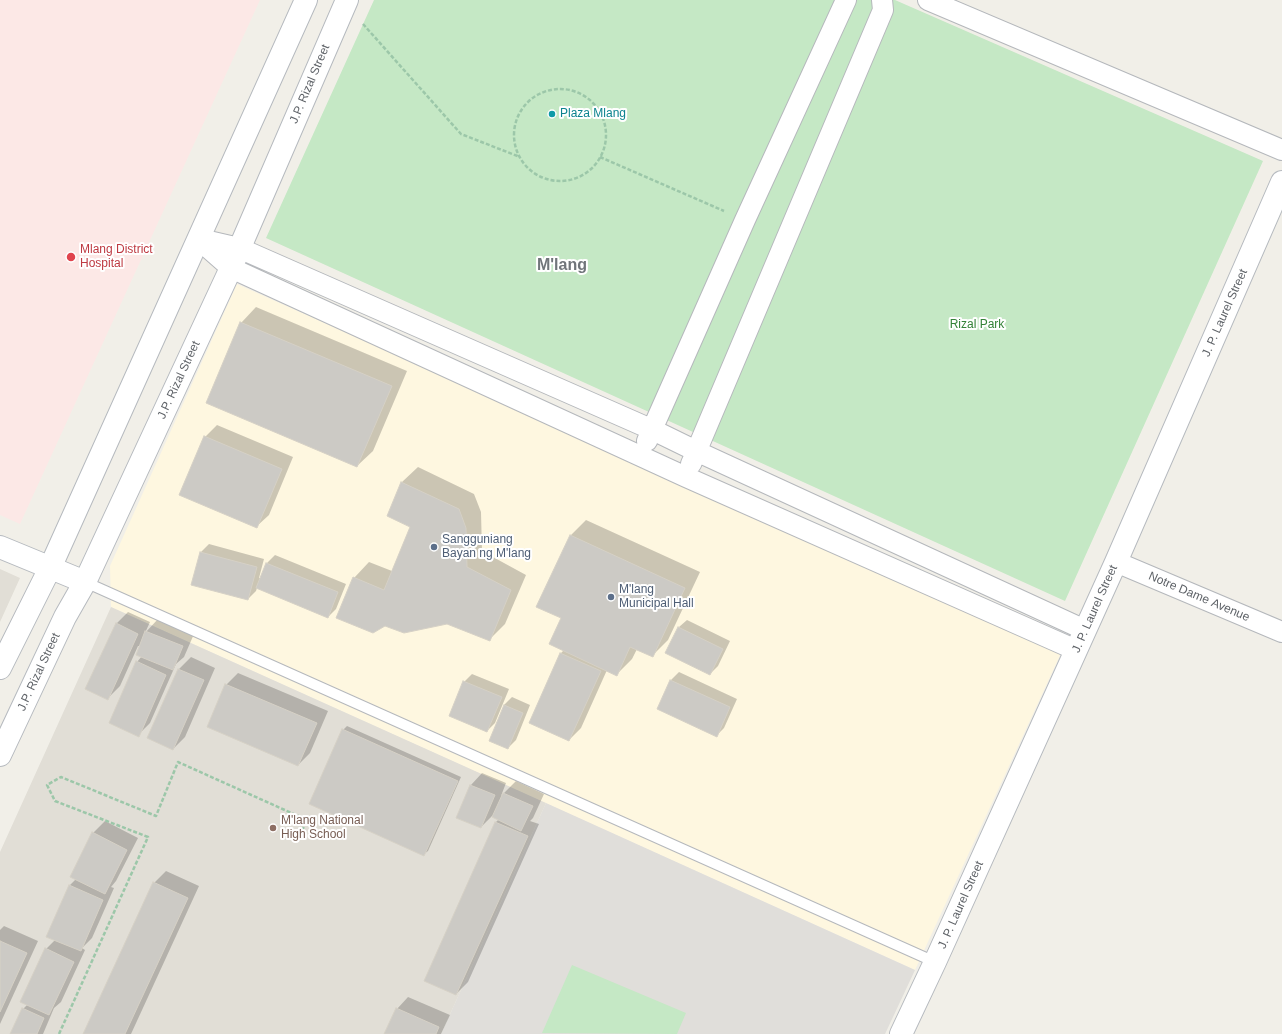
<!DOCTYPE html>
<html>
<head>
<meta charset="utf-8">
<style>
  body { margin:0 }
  canvas { display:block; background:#f1efe8 }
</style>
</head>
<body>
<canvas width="1282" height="1034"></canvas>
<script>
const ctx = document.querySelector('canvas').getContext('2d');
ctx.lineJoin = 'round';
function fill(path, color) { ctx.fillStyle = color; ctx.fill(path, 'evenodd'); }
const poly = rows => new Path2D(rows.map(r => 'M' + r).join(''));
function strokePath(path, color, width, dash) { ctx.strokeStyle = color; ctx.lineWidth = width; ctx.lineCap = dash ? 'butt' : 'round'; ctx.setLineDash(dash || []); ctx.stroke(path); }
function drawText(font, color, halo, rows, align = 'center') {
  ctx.font = font + ' Helvetica,sans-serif'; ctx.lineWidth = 4; ctx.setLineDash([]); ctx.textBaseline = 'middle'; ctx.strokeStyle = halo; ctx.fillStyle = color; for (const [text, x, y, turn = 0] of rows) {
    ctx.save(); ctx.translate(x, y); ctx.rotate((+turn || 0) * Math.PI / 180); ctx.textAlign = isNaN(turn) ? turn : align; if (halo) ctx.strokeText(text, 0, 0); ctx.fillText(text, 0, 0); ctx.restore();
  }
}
const commercial = poly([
  [237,284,1062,651,915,970,111,607,110,566]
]);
const industrial = poly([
  [546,803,915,970,885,1034,441,1034]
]);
const education = poly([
  [0,569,20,578,0,622],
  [111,607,546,803,441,1034,0,1034,0,852]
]);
const medical = poly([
  [0,0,260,0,20,524,0,515]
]);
const green = poly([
  [374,0,895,0,1263,161,1065,601,266,238],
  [572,965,686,1013,677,1034,542,1033]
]);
const shadow = poly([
  [256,307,407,371,373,451,357,466,241,323],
  [217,425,293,457,269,515,257,526,205,437],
  [418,467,474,494,481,512,482,551,526,575,505,624,489,640,447,623,354,578,369,562,392,571,411,526,389,516,402,482],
  [586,520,700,572,668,640,652,656,637,649,632,659,617,674,607,670,581,728,569,740,530,722,561,653,564,650,562,617,571,535],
  [209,544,264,559,259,578,261,578,267,563,275,555,346,584,336,609,328,617,257,588,256,591,248,599,201,552],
  [128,612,150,622,145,633,158,619,194,634,184,657,176,664,150,723,138,735,137,662,142,656,140,646,138,646,120,686,108,698,116,624],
  [687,620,730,641,718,666,710,674,679,627],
  [191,657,215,668,185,737,173,749,149,738,179,669],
  [679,672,737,699,724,728,717,735,658,709,671,680],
  [238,673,328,711,310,753,298,765,226,685],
  [472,674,509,689,495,723,487,731,464,682],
  [512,697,530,705,516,740,508,748,504,705],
  [347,726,461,777,428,851,424,854,343,730],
  [482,773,506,783,501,796,516,781,544,794,533,818,530,821,539,824,468,982,456,994,496,822,499,819,492,816,481,827,457,817,471,785],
  [105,821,138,838,116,881,111,887,114,888,92,938,82,948,85,950,61,1002,54,1008,43,1034,11,1034,23,1009,28,1004,46,949,55,940,69,886,76,879,93,833],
  [166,871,199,886,131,1034,84,1034,154,883],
  [4,926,38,941,0,1024,0,930],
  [408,997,450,1015,441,1034,385,1034,397,1009]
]);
const building = poly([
  [240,322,392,386,357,467,206,403,240,322],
  [204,436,282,469,257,528,179,495,204,436],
  [401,482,459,509,466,528,467,567,511,590,490,641,447,624,404,633,385,626,373,633,336,618,353,577,384,590,410,527,387,516,401,482],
  [570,535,685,588,653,657,630,647,617,676,549,644,561,618,536,607,570,535],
  [200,552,257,567,248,600,191,585,200,552],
  [266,563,338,592,328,618,256,588,266,563],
  [116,623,138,634,108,700,85,689,116,623],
  [678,627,723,649,710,675,665,653,678,627],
  [145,631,183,646,173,670,136,655,145,631],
  [560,653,601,671,569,741,529,723,560,653],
  [136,661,166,675,139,737,109,723,136,661],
  [178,669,204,680,173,750,147,738,178,669],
  [670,680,730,707,717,737,657,709,670,680],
  [463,681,502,697,487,732,449,716,463,681],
  [225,684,317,723,298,766,207,727,225,684],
  [504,705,523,713,508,749,489,741,504,705],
  [342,729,458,781,424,856,309,804,342,729],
  [470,785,495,795,481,828,456,818,470,785],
  [503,793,533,806,521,831,492,817,503,793],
  [495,822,528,836,456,995,424,981,495,822],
  [92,832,127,850,105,894,70,877,92,832],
  [153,882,188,898,125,1034,83,1034,153,882],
  [69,885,103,900,81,951,46,937,69,885],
  [0,941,27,953,0,1012,0,941],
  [45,948,74,962,49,1015,20,1002,45,948],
  [22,1008,44,1018,37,1034,10,1034,22,1008],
  [396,1008,439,1027,436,1034,384,1034,396,1008]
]);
const path = poly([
  [363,24,461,134,520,157],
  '514 135a46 46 0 1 1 92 0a46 46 0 1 1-92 0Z',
  [600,157,724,211],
  [59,1034,148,837,55,801,47,785,61,777,156,816,178,762,307,820,298,839]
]);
const lane = poly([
  [85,582,935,962]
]);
const street = poly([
  [928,0,1282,150],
  [198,239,231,268,686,477,1076,650],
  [200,239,239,248,653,430,696,451,1085,630],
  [647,441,745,220,846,0],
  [691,464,883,10,882,0],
  [1116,562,1282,632]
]);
const secondary = poly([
  [0,547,85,582],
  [0,668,50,568,306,0],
  [0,755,65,617,85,582,231,268,347,0],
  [901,1034,935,962,1116,562,1282,182]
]);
const markers = [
  [552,114,4,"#0f9aa8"],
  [71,257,5,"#e0444e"],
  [434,547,4,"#5c6f8a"],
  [611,597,4,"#5c6f8a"],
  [273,828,4,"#8d6e63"]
];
const streetNames = [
  ["J.P. Rizal Street",310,84,-67],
  ["J. P. Laurel Street",1225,313,-66],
  ["J.P. Rizal Street",179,380,-65],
  ["Notre Dame Avenue",1199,597,23],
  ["J. P. Laurel Street",1095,609,-66],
  ["J.P. Rizal Street",39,672,-65],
  ["J. P. Laurel Street",961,905,-66]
];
const cultureNames = [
  ["Plaza Mlang",560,114]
];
const healthNames = [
  ["Mlang District",80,250],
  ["Hospital",80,264]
];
const parkNames = [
  ["Rizal Park",977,325]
];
const serviceNames = [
  ["Sangguniang",442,540],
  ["Bayan ng M'lang",442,554],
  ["M'lang",619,590],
  ["Municipal Hall",619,604]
];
const educationNames = [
  ["M'lang National",281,821],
  ["High School",281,835]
];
const districtNames = [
  ["M'lang",562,266]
];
fill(commercial, '#fef7e0');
fill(industrial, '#e0deda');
fill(education, '#e1ded6');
fill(medical, '#fce8e6');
fill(green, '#c5e8c5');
fill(shadow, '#0003');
fill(building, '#cccac5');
strokePath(building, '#d6d1c6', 1);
strokePath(lane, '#b5b8bc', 12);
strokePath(street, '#b5b8bc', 22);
strokePath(secondary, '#b6babf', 24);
strokePath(path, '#9cc7a9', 2.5, [4, 2]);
strokePath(lane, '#fff', 10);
strokePath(street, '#fff', 20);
strokePath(secondary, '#fff', 22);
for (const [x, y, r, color] of markers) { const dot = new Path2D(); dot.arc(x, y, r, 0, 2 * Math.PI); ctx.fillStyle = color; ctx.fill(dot); strokePath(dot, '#fff', 1.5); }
drawText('12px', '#5f6368', '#fff', streetNames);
drawText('12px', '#0d838f', '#fff', cultureNames, 'left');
drawText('12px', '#be3a42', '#fff', healthNames, 'left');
drawText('12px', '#348238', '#fff', parkNames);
drawText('12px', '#4e5e75', '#fff', serviceNames, 'left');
drawText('12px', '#785e54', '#fff', educationNames, 'left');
drawText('bold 16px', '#70757a', '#fff', districtNames);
</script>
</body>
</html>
